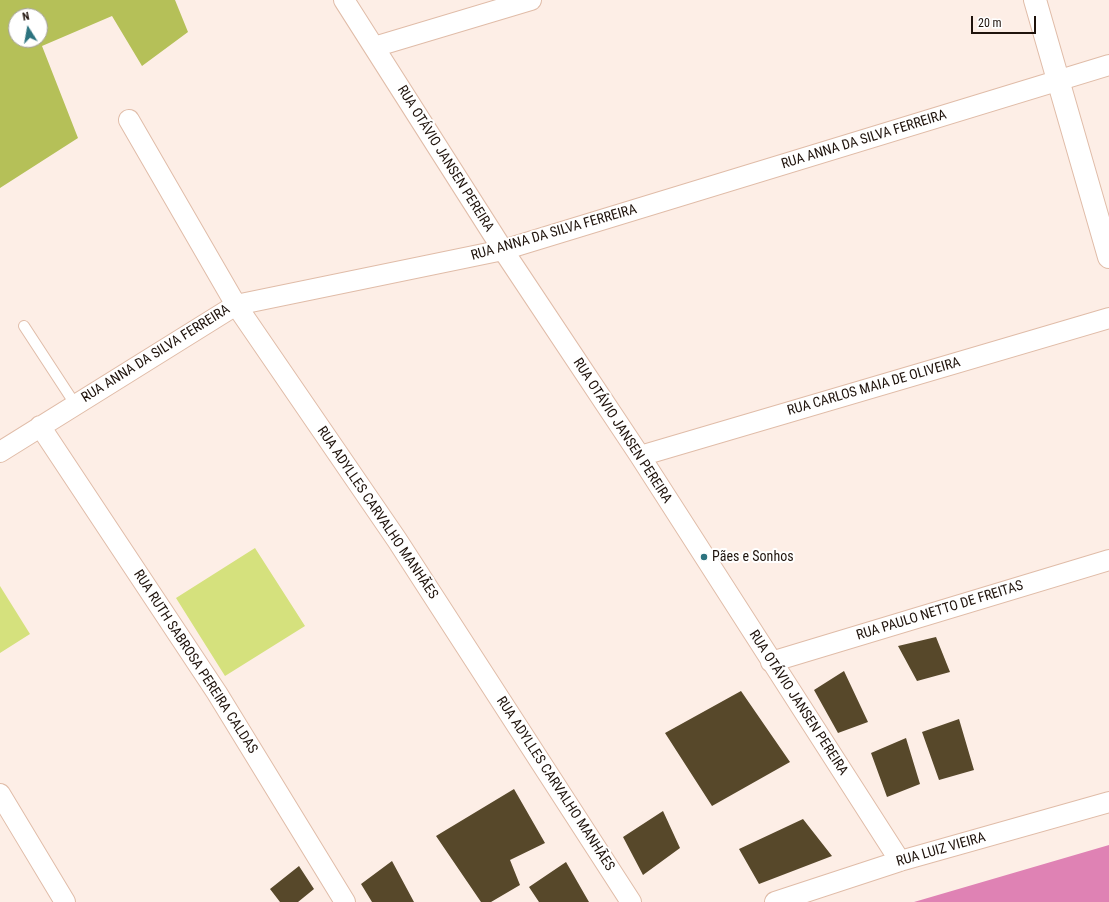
<!DOCTYPE html>
<html>
<head>
<meta charset="utf-8">
<style>
  body { margin:0 }
  #map { position:relative; width:1109px; height:902px; overflow:hidden; background:#fdeee6; font-family:"Roboto Condensed",sans-serif }
  canvas { display:block }
  .north { position:absolute; left:8px; top:8px; width:40px; height:40px; box-sizing:border-box; background:#fff; border:1px solid #a5a19e; border-radius:50%; rotate:349deg; font-size:11px; font-weight:700; line-height:16px; text-align:center; color:#1f130c }
  .north::after { content:''; display:block; margin:auto; width:14px; height:18px; background:#2c737f; clip-path:polygon(50% 0,100% 100%,50% 72%,0 100%) }
  .scale { position:absolute; left:971px; top:16px; width:65px; height:18px; box-sizing:border-box; border:2px solid #1f130c; border-top:0; padding-left:5px; font-size:12px; line-height:14px; white-space:nowrap; color:#1f130c; -webkit-text-stroke:3px #fff; paint-order:stroke }
</style>
</head>
<body>
<div id="map">
<canvas width="1109" height="902"></canvas>
<div class="north">N</div>
<div class="scale">20 m</div>
</div>
<script>
const ctx = document.querySelector('canvas').getContext('2d');
ctx.lineJoin = 'round';
function fill(path, color) { ctx.fillStyle = color; ctx.fill(path, 'evenodd'); }
const poly = rows => new Path2D(rows.map(r => 'M' + r).join(''));
function strokePath(path, color, width, dash) { ctx.strokeStyle = color; ctx.lineWidth = width; ctx.lineCap = dash ? 'butt' : 'round'; ctx.setLineDash(dash || []); ctx.stroke(path); }
function drawText(font, color, halo, rows, align = 'center') {
  ctx.font = font + ' "Roboto Condensed",sans-serif'; ctx.lineWidth = 4; ctx.setLineDash([]); ctx.textBaseline = 'middle'; ctx.strokeStyle = halo; ctx.fillStyle = color; for (const [text, x, y, turn = 0] of rows) {
    ctx.save(); ctx.translate(x, y); ctx.rotate((+turn || 0) * Math.PI / 180); ctx.textAlign = isNaN(turn) ? turn : align; if (halo) ctx.strokeText(text, 0, 0); ctx.fillText(text, 0, 0); ctx.restore();
  }
}
const green = poly([
  [255,548,305,626,225,676,176,598],
  [0,586,30,634,0,653]
]);
const forest = poly([
  [0,0,175,0,188,32,142,66,112,16,42,46,78,138,0,188],
  [16,16,40,16,40,40,16,40]
]);
const water = poly([
  [1109,845,1109,902,913,902,914,902]
]);
const building = poly([
  [936,637,950,672,917,681,898,646],
  [844,671,868,722,838,733,814,690],
  [741,691,790,762,712,806,665,733],
  [959,719,974,770,939,780,922,732],
  [906,738,920,784,887,797,871,753],
  [514,789,545,843,510,860,520,885,491,902,481,902,436,836],
  [663,811,680,848,643,875,623,837],
  [803,819,832,856,759,884,739,849],
  [392,861,414,902,372,902,361,884],
  [566,862,589,902,539,902,529,887],
  [299,866,314,889,298,902,280,902,270,889]
]);
const lane = poly([
  [24,326,75,404]
]);
const street = poly([
  [344,0,503,250,640,456,900,861],
  [374,47,531,0],
  [129,120,236,305,397,540,631,902],
  [40,426,217,693,345,902],
  [0,452,236,305,503,250,1109,65],
  [640,456,1109,318],
  [771,662,1109,560],
  [0,794,65,902],
  [775,902,900,861,1109,802]
]);
const secondary = poly([
  [1035,0,1109,257]
]);
const markers = [
  [704,557,4,"#2c737f"]
];
const streetNames = [
  ["RUA ANNA DA SILVA FERREIRA",864,140,-17],
  ["RUA OTÁVIO JANSEN PEREIRA",445,159,58],
  ["RUA ANNA DA SILVA FERREIRA",554,233,-16],
  ["RUA ANNA DA SILVA FERREIRA",156,354,-32],
  ["RUA CARLOS MAIA DE OLIVEIRA",874,387,-16],
  ["RUA OTÁVIO JANSEN PEREIRA",622,431,57],
  ["RUA ADYLLES CARVALHO MANHÃES",377,513,56],
  ["RUA PAULO NETTO DE FREITAS",940,611,-17],
  ["RUA RUTH SABROSA PEREIRA CALDAS",195,662,57],
  ["RUA OTÁVIO JANSEN PEREIRA",798,703,57],
  ["RUA ADYLLES CARVALHO MANHÃES",555,784,57],
  ["RUA LUIZ VIEIRA",941,850,-16]
];
const poiNames = [
  ["Pães e Sonhos",712,557]
];
fill(green, '#d5e17d');
fill(forest, '#b5c058');
fill(water, '#df82b4');
fill(building, '#57482a');
strokePath(lane, '#e0bca8', 12);
strokePath(street, '#e0bca8', 22);
strokePath(secondary, '#e0bca8', 24);
strokePath(lane, '#fff', 10);
strokePath(street, '#fff', 20);
strokePath(secondary, '#fff', 22);
for (const [x, y, r, color] of markers) { const dot = new Path2D(); dot.arc(x, y, r, 0, 2 * Math.PI); ctx.fillStyle = color; ctx.fill(dot); strokePath(dot, '#fff', 1.5); }
drawText('14px', '#1f130c', '#fff', streetNames);
drawText('14px', '#1f130c', '#fff', poiNames, 'left');
</script>
</body>
</html>
